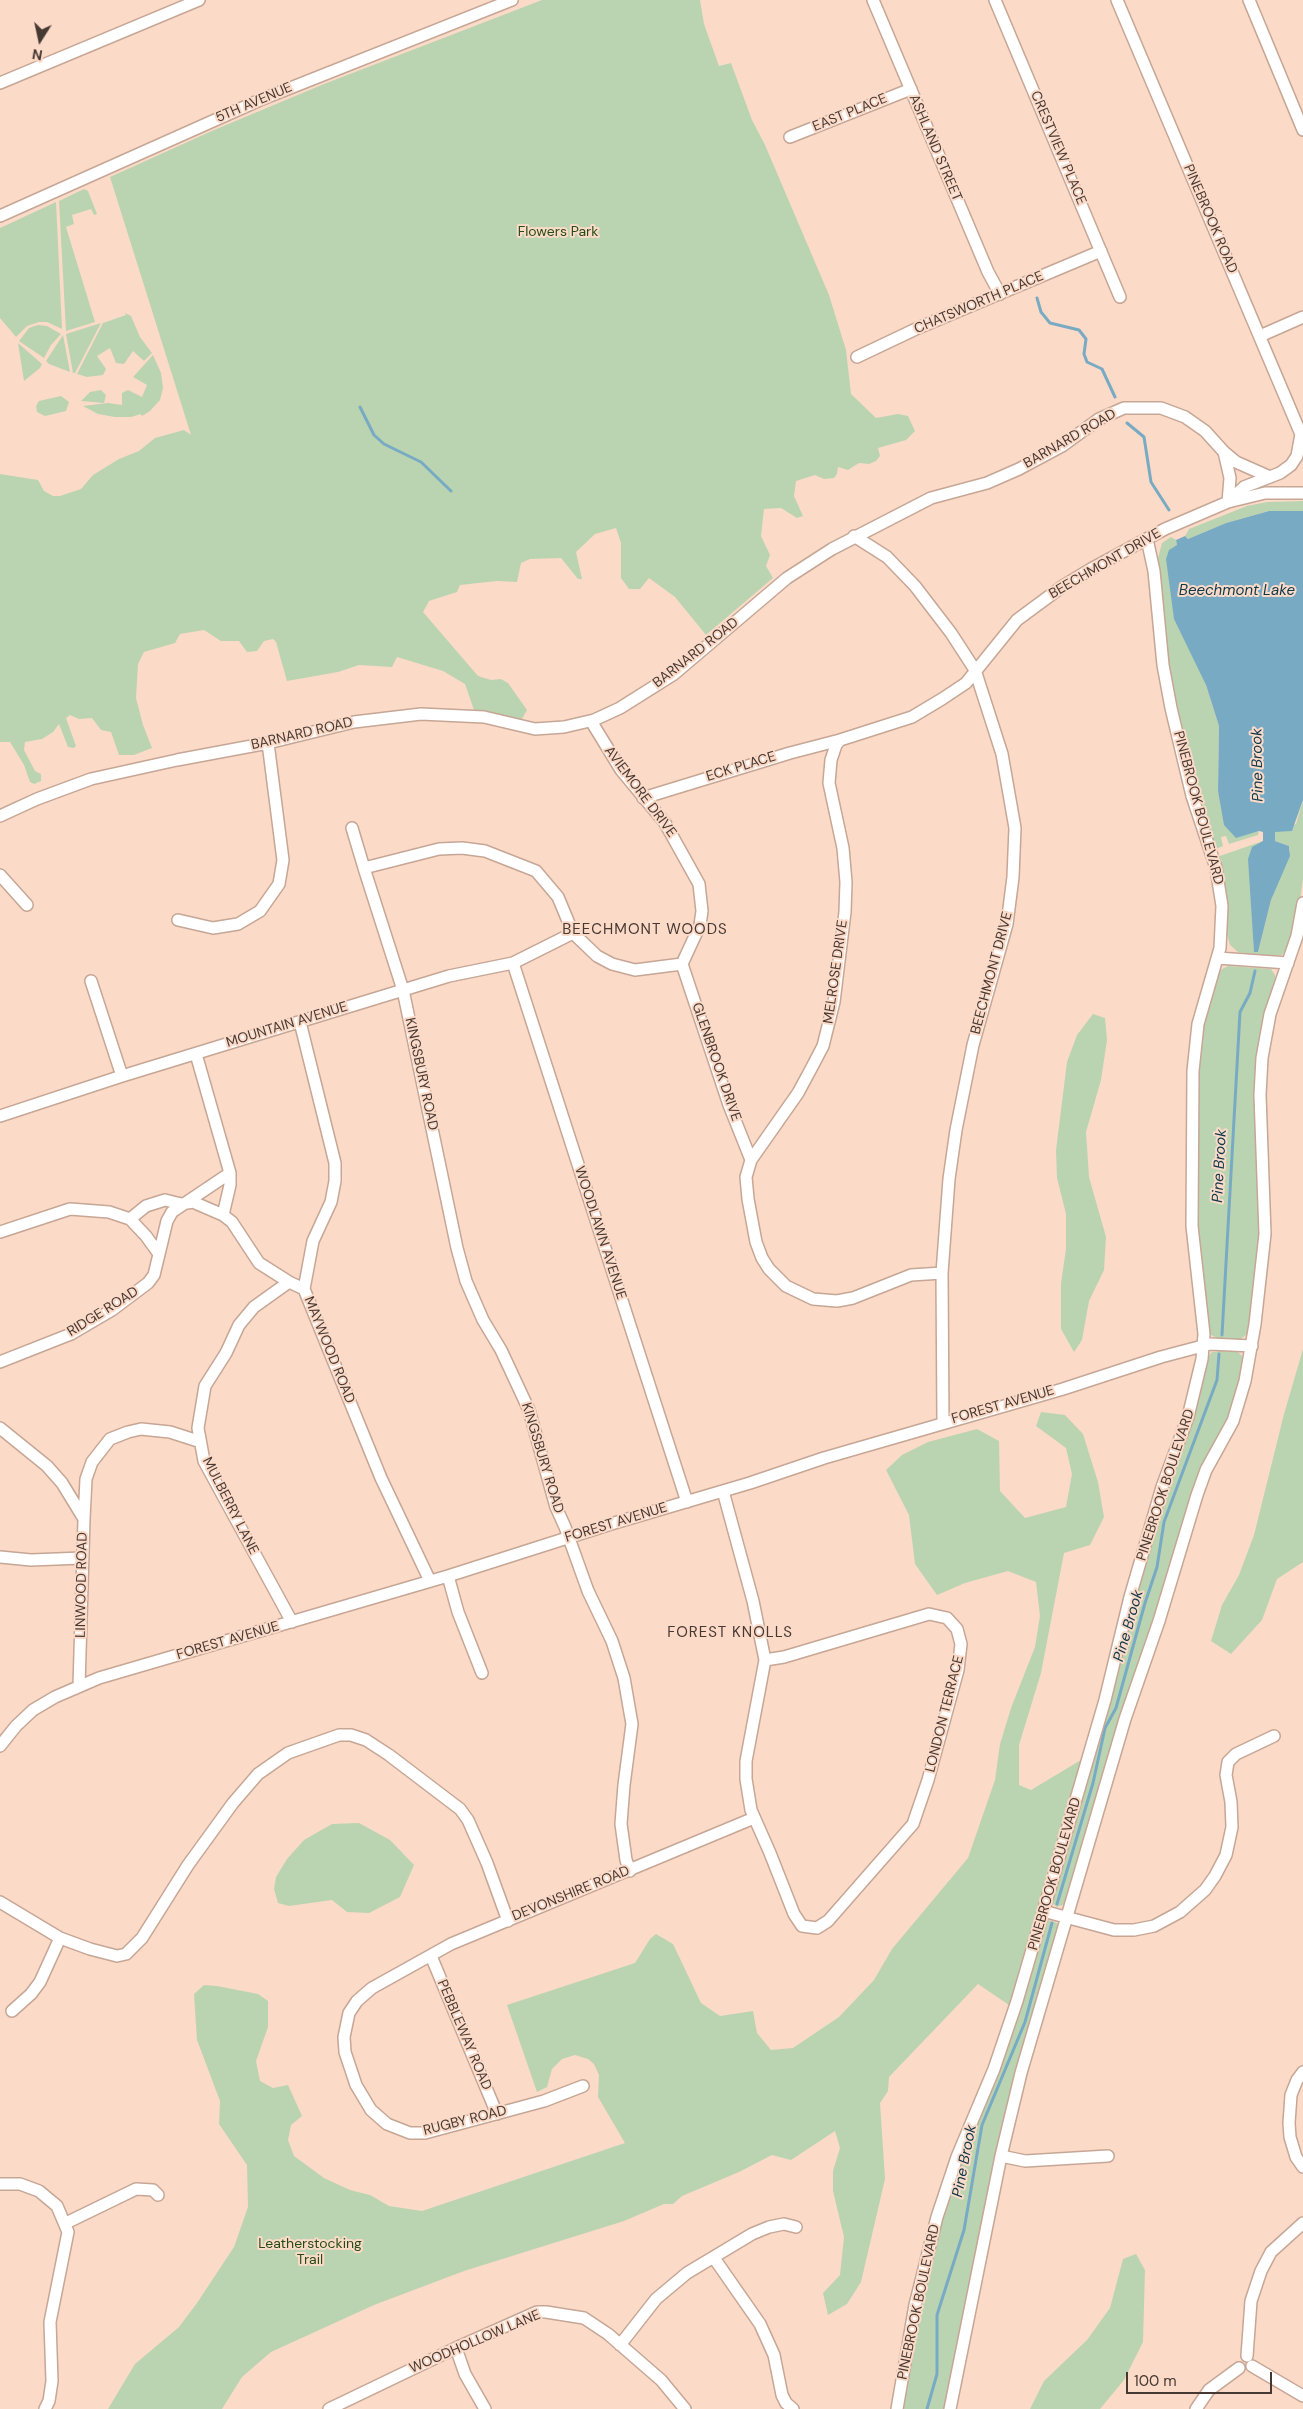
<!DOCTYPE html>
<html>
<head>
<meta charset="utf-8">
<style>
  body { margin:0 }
  #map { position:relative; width:1303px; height:2409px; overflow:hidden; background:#fcdac8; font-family:"DM Sans",sans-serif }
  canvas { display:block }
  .north { position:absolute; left:15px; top:15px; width:50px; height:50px; -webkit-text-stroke:4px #fcdac8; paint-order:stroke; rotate:190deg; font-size:14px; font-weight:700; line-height:20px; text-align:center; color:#463932 }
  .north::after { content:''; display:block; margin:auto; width:18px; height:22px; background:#463932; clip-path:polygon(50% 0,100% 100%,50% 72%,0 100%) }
  .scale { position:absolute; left:1126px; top:2372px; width:146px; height:22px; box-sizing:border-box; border:2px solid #463932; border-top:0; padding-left:6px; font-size:15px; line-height:18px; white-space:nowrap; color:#463932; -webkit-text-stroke:4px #fcdac8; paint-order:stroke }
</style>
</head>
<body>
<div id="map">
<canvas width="1303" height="2409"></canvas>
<div class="north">N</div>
<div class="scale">100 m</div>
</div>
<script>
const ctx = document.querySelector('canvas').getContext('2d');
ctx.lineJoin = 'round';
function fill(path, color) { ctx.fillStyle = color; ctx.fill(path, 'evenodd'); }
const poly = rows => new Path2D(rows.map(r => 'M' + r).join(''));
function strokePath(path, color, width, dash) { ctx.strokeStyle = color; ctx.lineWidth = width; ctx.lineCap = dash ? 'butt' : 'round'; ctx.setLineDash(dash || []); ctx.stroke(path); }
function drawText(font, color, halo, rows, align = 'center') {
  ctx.font = font + ' "DM Sans",sans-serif'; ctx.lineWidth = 4; ctx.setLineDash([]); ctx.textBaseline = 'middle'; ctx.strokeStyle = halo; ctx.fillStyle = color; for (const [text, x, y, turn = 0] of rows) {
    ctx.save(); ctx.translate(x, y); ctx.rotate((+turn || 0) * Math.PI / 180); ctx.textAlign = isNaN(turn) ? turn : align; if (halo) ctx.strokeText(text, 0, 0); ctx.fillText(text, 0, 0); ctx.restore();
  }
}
const green = poly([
  [542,0,700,0,704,24,719,66,731,63,752,120,765,145,829,295,846,350,851,394,876,418,898,414,908,416,915,431,906,440,878,448,880,456,876,461,869,464,859,463,848,470,838,467,837,474,834,478,824,479,815,475,796,481,794,496,803,516,797,518,781,508,764,509,761,536,770,555,766,566,773,578,706,635,675,597,649,578,640,589,629,589,621,578,621,543,616,528,595,534,576,552,582,579,578,579,561,558,530,559,521,563,517,582,497,581,460,585,457,592,429,601,423,612,478,676,491,680,501,679,508,683,527,710,522,719,474,710,465,684,443,671,397,657,392,667,359,665,338,672,287,681,276,642,273,639,264,641,257,651,247,652,239,641,221,641,204,630,180,634,175,643,144,652,138,664,136,698,143,725,152,748,134,755,119,755,111,732,101,730,92,718,79,719,70,715,66,718,76,746,74,748,68,747,59,724,53,732,42,739,25,742,24,750,35,771,41,774,41,781,34,784,30,782,24,765,10,742,0,742,0,474,38,480,44,491,53,496,60,496,81,489,93,475,119,459,139,451,155,438,184,430,191,435,110,177,214,130,324,84],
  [84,189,88,191,97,214,94,215,91,209,72,215,74,224,66,227,95,322,66,331,59,201],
  [56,202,62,329,47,322,39,322,27,326,16,337,0,318,0,228],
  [125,313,131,316,140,337,152,353,144,361,133,351,124,364,116,363,110,348,97,356,106,369,103,375,87,377,77,374,103,323,126,315],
  [101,323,75,373,73,373,66,334],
  [38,325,47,326,61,334,51,345,44,358,19,341,29,328],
  [63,335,70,372,49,364,46,361],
  [18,343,42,364,40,368,24,381],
  [153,355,161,373,163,388,160,400,150,411,142,416,141,414,131,417,115,417,98,414,83,406,108,403,122,405,122,393,128,390,142,397,147,385,133,377],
  [101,390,106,395,104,403,81,401,90,392],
  [61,396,69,402,66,411,45,416,37,412,36,406,39,401],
  [1303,501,1303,511,1269,511,1226,523,1188,539,1185,536,1189,529,1247,506,1267,502],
  [1171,537,1176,540,1206,685,1219,726,1218,791,1236,837,1259,831,1258,835,1229,844,1226,836,1221,837,1223,846,1216,849,1200,808,1186,760,1168,672,1158,558,1162,543],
  [1303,800,1303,879,1297,920,1288,951,1285,951,1282,955,1257,955,1238,952,1230,945,1227,934,1223,881,1217,857,1263,841,1253,919,1254,951,1258,952,1271,900,1290,851,1289,846,1275,841,1275,832,1296,824],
  [1228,966,1271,969,1275,975,1275,983,1262,1027,1258,1250,1249,1330,1245,1336,1240,1339,1219,1339,1207,1333,1197,1259,1196,1056,1218,974,1222,969],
  [1093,1014,1105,1018,1107,1040,1101,1080,1086,1132,1089,1177,1106,1237,1104,1270,1089,1301,1082,1340,1074,1352,1061,1329,1061,1283,1066,1249,1066,1214,1057,1178,1056,1150,1067,1062,1077,1035],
  [1303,1349,1303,1562,1277,1579,1262,1620,1231,1654,1211,1641,1222,1605,1239,1575,1254,1535,1284,1414],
  [1221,1351,1238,1352,1242,1356,1243,1362,1233,1411,1199,1471,1145,1650,1119,1717,1065,1904,1057,1907,1051,1902,1120,1650,1171,1475,1198,1400,1207,1358,1212,1352],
  [1041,1412,1065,1415,1083,1434,1098,1482,1104,1517,1090,1545,1064,1553,1041,1673,1019,1745,1019,1785,1031,1790,1081,1760,1009,2005,978,1984,889,2077,888,2091,880,2103,885,2179,861,2282,847,2304,828,2315,823,2293,840,2275,844,2237,833,2191,833,2171,840,2148,835,2131,791,2160,772,2155,739,2172,682,2196,673,2204,664,2204,624,2221,464,2271,374,2305,271,2352,242,2377,222,2409,108,2409,135,2364,179,2327,197,2303,234,2247,248,2207,247,2165,219,2124,220,2101,197,2040,194,1994,204,1985,217,1986,258,1994,268,2001,268,2027,256,2061,260,2081,273,2088,288,2085,302,2116,291,2125,288,2140,294,2156,324,2178,350,2190,370,2195,389,2206,422,2211,625,2143,598,2097,599,2075,594,2064,588,2059,575,2055,562,2059,552,2069,547,2087,537,2092,507,2005,635,1963,650,1939,656,1934,673,1944,701,2003,720,2016,753,2011,757,2033,771,2050,793,2048,839,2017,874,1980,892,1949,968,1858,995,1780,1000,1744,1011,1708,1035,1647,1040,1616,1036,1582,1008,1571,965,1583,937,1595,915,1564,909,1515,886,1470,902,1455,928,1442,977,1429,999,1441,1000,1491,1025,1518,1066,1507,1072,1474,1066,1448,1036,1426],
  [359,1823,390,1840,414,1865,400,1897,369,1913,347,1912,332,1900,289,1906,278,1903,274,1889,276,1877,287,1859,304,1840,332,1824],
  [1048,1920,1057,1923,1058,1928,1000,2137,944,2409,899,2409,912,2339,950,2183,1044,1923],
  [1136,2254,1145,2270,1143,2342,1124,2380,1100,2409,1030,2409,1044,2381,1087,2340,1110,2308,1123,2259]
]);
const water = poly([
  [1269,511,1303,511,1303,800,1292,831,1275,832,1275,841,1289,846,1290,856,1271,900,1258,952,1254,952,1248,859,1252,847,1263,841,1263,832,1259,831,1236,838,1224,825,1218,791,1219,726,1206,685,1174,619,1166,559,1169,550,1177,545,1176,540,1185,536,1188,539,1226,523]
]);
const stream = poly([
  [1037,298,1041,312,1050,323,1079,330,1086,339,1084,354,1087,362,1102,369,1115,397],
  [360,407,374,435,384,444,421,462,451,491],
  [1127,423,1144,437,1151,482,1169,510],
  [1222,1335,1240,1012,1250,993,1255,971],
  [1057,1904,1093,1783,1105,1728,1116,1708,1145,1603,1157,1567,1164,1522,1217,1380,1219,1354],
  [927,2409,937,2374,937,2315,964,2230,982,2125,1025,2022,1052,1923]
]);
const minor = poly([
  [873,0,988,272,1000,294],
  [995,0,1120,297],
  [1117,0,1303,439],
  [1249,0,1303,130],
  [0,83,199,0],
  [790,137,911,89],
  [0,216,260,100,512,0],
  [1260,336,1303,317],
  [857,357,918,328,1101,251],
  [1224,452,1230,478,1228,502],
  [1229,501,1244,487,1280,473,1291,465,1297,456,1301,434],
  [854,536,887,557,915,586,951,633,975,670,1002,754,1015,828,1013,877,1007,924,973,1045,956,1130,949,1179,942,1273,943,1422],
  [591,721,621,770,665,823,699,884,702,911,700,925,682,964,635,970,612,964,597,956,573,933,558,897,536,871,485,851,462,848,439,849,364,868,403,990,457,1248,466,1281,483,1320,501,1350,529,1410,556,1507,565,1527,588,1591,612,1641,624,1678,632,1724,624,1785,621,1824,626,1860,630,1871],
  [643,798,790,753,840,740],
  [0,816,37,799,91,779,177,760,268,743,354,722,421,714,484,717,535,729,564,727,594,720,620,708,674,674,787,578,832,549,931,498,987,483,1019,469,1062,446,1099,419,1124,408,1161,408,1185,417,1205,431,1224,452,1236,462,1270,477],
  [352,828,364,868],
  [0,875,27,905],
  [178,920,213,928,238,924,260,911,279,884,283,860,268,743],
  [1218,958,1288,963],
  [513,963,687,1502],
  [682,964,729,1105,751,1160],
  [91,981,122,1076],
  [300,1022,335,1163,335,1181,331,1202,313,1241,304,1289,381,1478,430,1581],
  [196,1054,230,1173,230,1185,223,1215],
  [0,1116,122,1076,449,976,513,963,573,933],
  [130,1219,146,1236,159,1254],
  [0,1232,70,1209,109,1212,130,1219,146,1206,165,1200,181,1204,193,1202,223,1215,232,1222,259,1263,289,1282],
  [942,1273,911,1275,853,1298,837,1301,813,1299,786,1286,769,1269,762,1258,756,1242,748,1199,746,1177,751,1160,798,1093,812,1067,823,1046,834,1002,845,912,846,882,843,848,829,783,831,760,836,745,840,740,912,717,942,699,966,683,1017,620,1063,586,1091,569,1165,529,1228,502,1265,493,1303,493],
  [0,1362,71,1334,112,1310,148,1283,154,1275,167,1221,172,1212,230,1173],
  [0,1428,47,1466,62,1483,84,1519,79,1686],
  [723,1491,753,1601,765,1660,746,1761,746,1779,751,1810,770,1853,794,1914,802,1926,817,1928,828,1921,913,1824,928,1780,958,1670,961,1644,957,1629,947,1618,929,1614,784,1657,765,1660],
  [84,1519,86,1479,92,1462,110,1439,128,1432,141,1429,170,1432,198,1441],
  [0,1557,31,1560,82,1558],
  [448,1576,458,1612,482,1673],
  [292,1622,204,1461,198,1428,205,1386,226,1353,239,1325,254,1307,289,1282,304,1289],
  [0,1746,16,1726,33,1710,55,1697,99,1678,448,1576,611,1524,750,1483,824,1458,1063,1389,1161,1357,1210,1344,1252,1346],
  [0,1902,60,1938,90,1949,117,1956,126,1954,142,1938,188,1865,233,1803,258,1774,288,1753,339,1735,351,1735,366,1740,389,1755,460,1809,468,1820,487,1863,508,1921],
  [1043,1911,1114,1930,1134,1930,1154,1926,1180,1912,1205,1890,1215,1876,1226,1855,1232,1827,1231,1802,1226,1775,1228,1762,1236,1754,1274,1736],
  [431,1956,497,2114],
  [12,2011,31,1994,40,1982,60,1938],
  [1303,2072,1297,2080,1291,2095,1289,2123,1290,2137,1296,2157,1303,2167],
  [583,2086,544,2101,425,2133,410,2133,387,2124,371,2110,356,2085,345,2052,344,2037,349,2013,357,2001,372,1988,451,1944,754,1818],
  [1001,2156,1025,2161,1108,2156],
  [0,2184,20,2184,39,2191,57,2206,68,2232,50,2322,52,2381,49,2401,45,2409],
  [66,2223,136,2189,153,2190,158,2195],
  [714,2258,760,2324,774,2355,782,2395,786,2403,793,2409],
  [620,2345,656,2299,687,2273,752,2234,769,2227,784,2224,796,2227],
  [456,2348,465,2374,485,2409],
  [1247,2356,1251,2301,1261,2271,1271,2252,1303,2223],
  [1252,2366,1303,2396],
  [329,2409,456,2348,537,2312,546,2312,584,2318,608,2334,661,2380,685,2409],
  [897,2409,915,2305,937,2217,957,2157,994,2069,1017,2001,1105,1700,1130,1597,1162,1487,1188,1417,1202,1359,1204,1334,1192,1226,1193,1071,1198,1024,1220,948,1222,906,1216,868,1192,796,1171,708,1163,665,1154,571,1147,539],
  [950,2409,1001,2156,1021,2073,1125,1719,1159,1621,1197,1495,1206,1470,1233,1421,1245,1381,1255,1324,1265,1234,1260,1095,1262,1058,1270,1014,1297,936,1303,903],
  [1196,2409,1209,2390,1239,2368]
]);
const streetNames = [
  ["5TH AVENUE",254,103,-23],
  ["EAST PLACE",850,113,-22],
  ["ASHLAND STREET",935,148,67],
  ["CRESTVIEW PLACE",1058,148,67],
  ["PINEBROOK ROAD",1210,219,67],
  ["CHATSWORTH PLACE",979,303,-23],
  ["BARNARD ROAD",1070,439,-30],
  ["BEECHMONT DRIVE",1105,564,-30],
  ["BARNARD ROAD",696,653,-38],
  ["BARNARD ROAD",302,734,-13],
  ["ECK PLACE",741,767,-17],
  ["AVIEMORE DRIVE",640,792,53],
  ["PINEBROOK BOULEVARD",1198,808,75],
  ["MELROSE DRIVE",836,972,-82],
  ["BEECHMONT DRIVE",992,973,-75],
  ["MOUNTAIN AVENUE",287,1025,-17],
  ["GLENBROOK DRIVE",716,1062,71],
  ["KINGSBURY ROAD",421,1074,78],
  ["WOODLAWN AVENUE",600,1233,72],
  ["RIDGE ROAD",103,1312,-32],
  ["MAYWOOD ROAD",329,1350,68],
  ["FOREST AVENUE",1003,1405,-16],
  ["KINGSBURY ROAD",542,1458,73],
  ["PINEBROOK BOULEVARD",1166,1485,-72],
  ["MULBERRY LANE",230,1506,63],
  ["FOREST AVENUE",616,1523,-17],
  ["LINWOOD ROAD",82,1585,-89],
  ["FOREST AVENUE",228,1641,-16],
  ["LONDON TERRACE",945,1714,-76],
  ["PINEBROOK BOULEVARD",1055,1874,-74],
  ["DEVONSHIRE ROAD",571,1894,-22],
  ["PEBBLEWAY ROAD",464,2035,67],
  ["RUGBY ROAD",465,2121,-14],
  ["PINEBROOK BOULEVARD",919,2302,-78],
  ["WOODHOLLOW LANE",475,2342,-23]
];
const parkNames = [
  ["Flowers Park",558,232],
  ["Leatherstocking",310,2244],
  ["Trail",310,2260]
];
const waterNames = [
  ["Beechmont Lake",1237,591],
  ["Pine Brook",1258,765,-91],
  ["Pine Brook",1220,1166,-87],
  ["Pine Brook",1129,1626,-74],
  ["Pine Brook",965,2161,-79]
];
const neighbourhoodNames = [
  ["BEECHMONT WOODS",645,930],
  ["FOREST KNOLLS",730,1633]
];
fill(green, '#bad4b1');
fill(water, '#78abc3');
strokePath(stream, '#78abc3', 3);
strokePath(minor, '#c6a695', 14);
strokePath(minor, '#fff', 11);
drawText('14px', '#463932', '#fcdac8', streetNames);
drawText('14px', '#244c14', '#fcdac8', parkNames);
drawText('italic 15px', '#0b384b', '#fcdac8', waterNames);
ctx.letterSpacing = '1px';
drawText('15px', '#463932', '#fcdac8', neighbourhoodNames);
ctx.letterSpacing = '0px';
</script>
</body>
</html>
